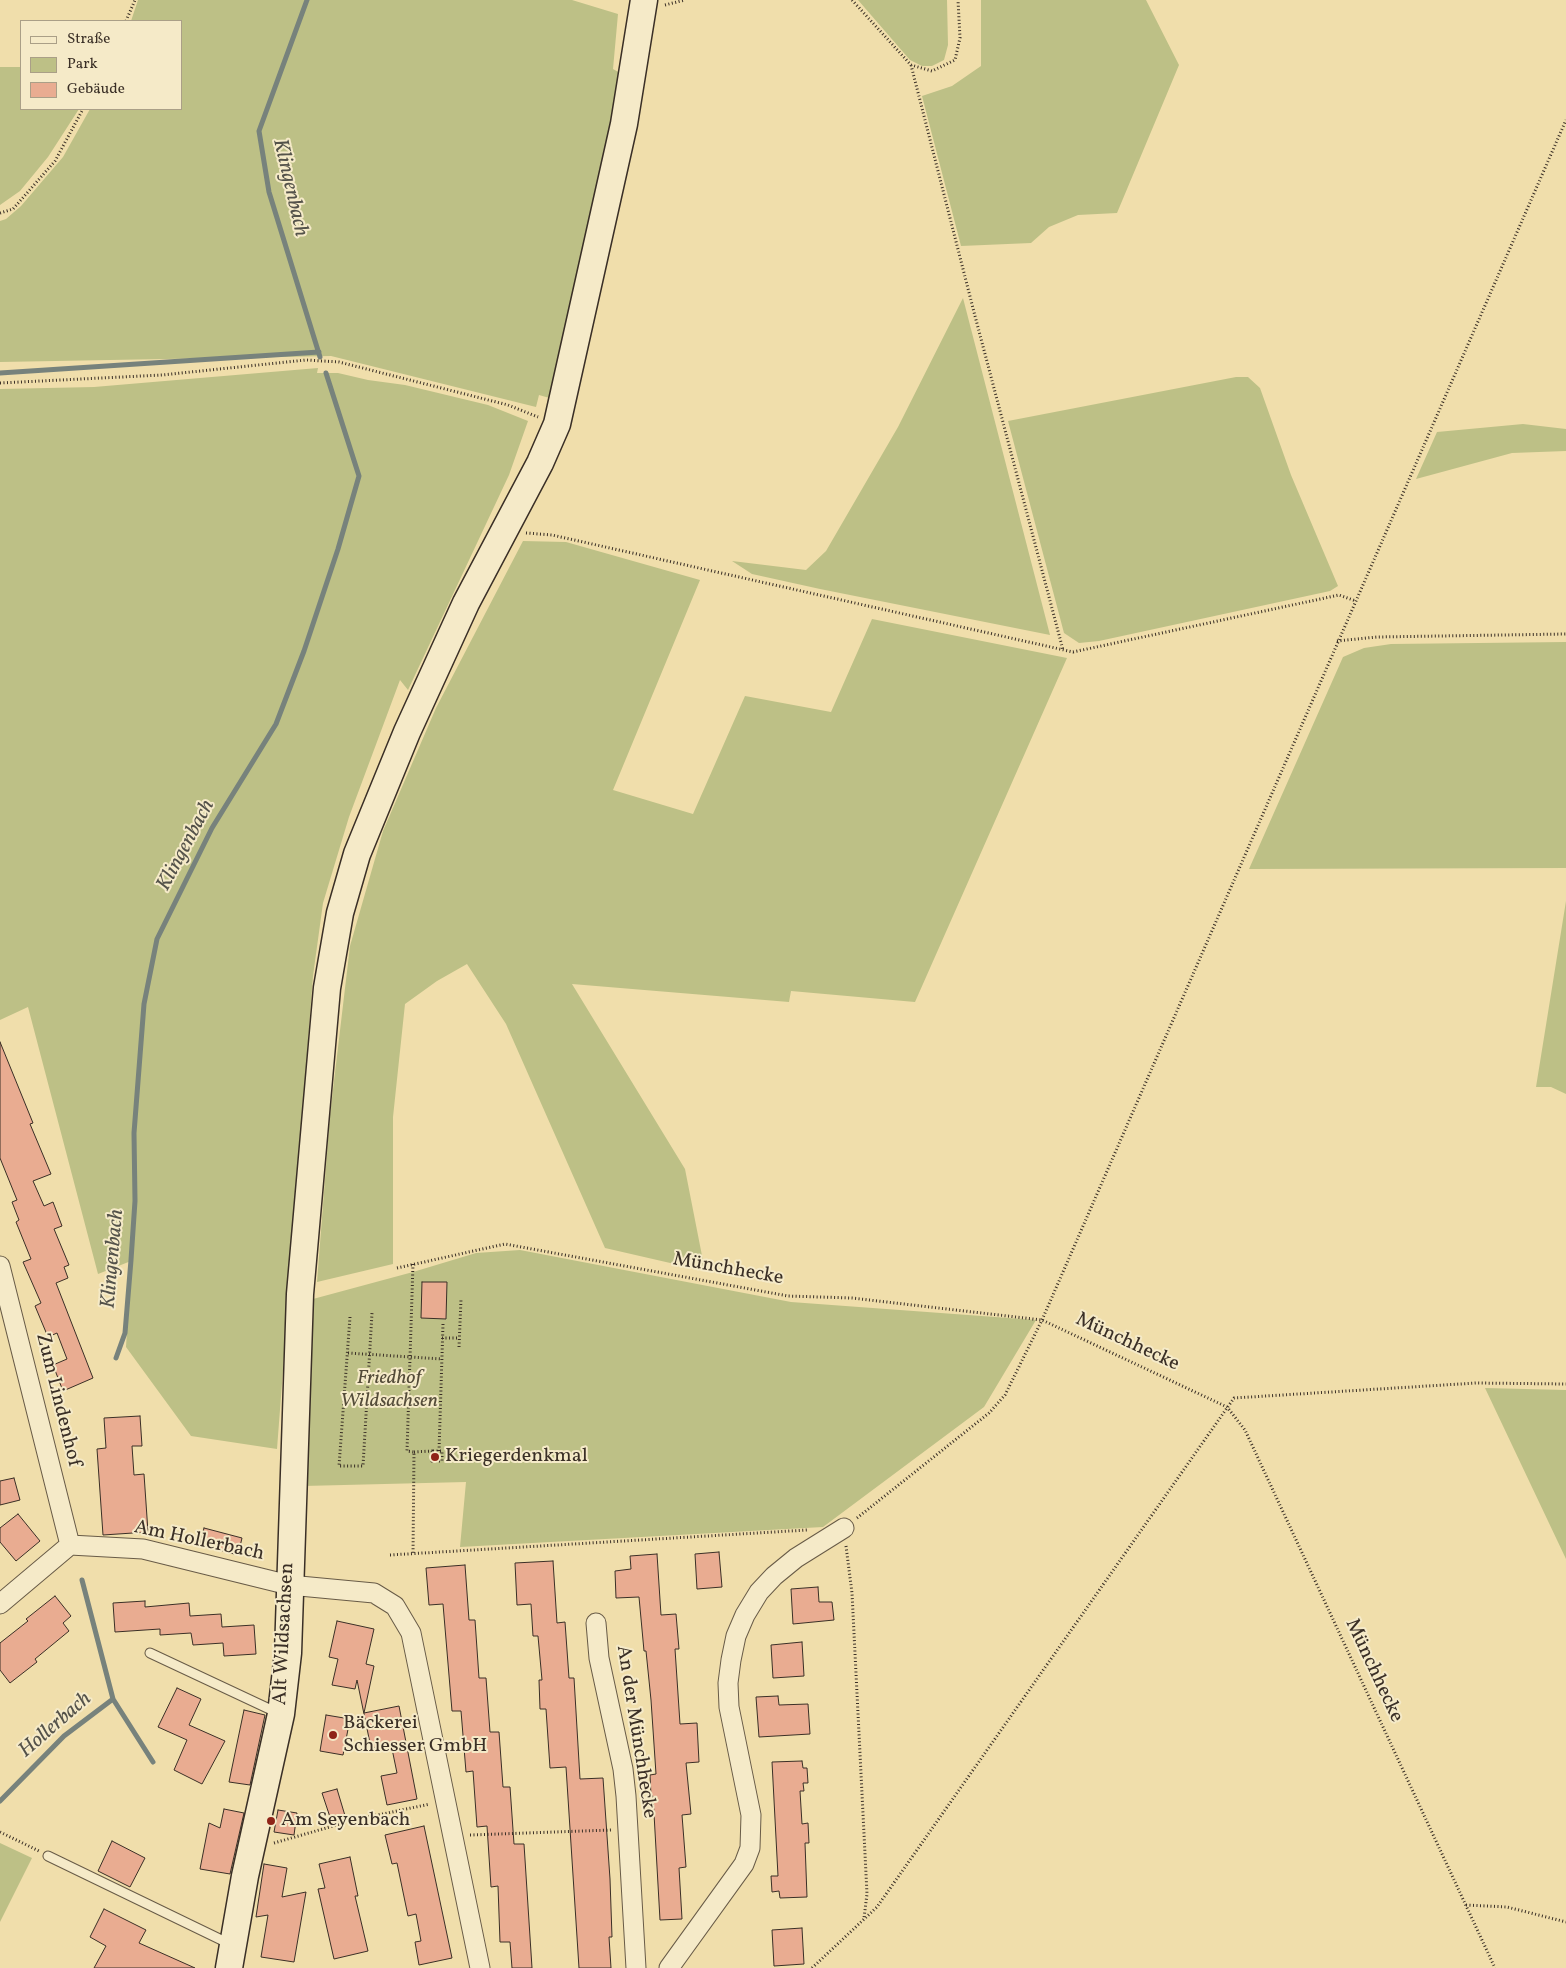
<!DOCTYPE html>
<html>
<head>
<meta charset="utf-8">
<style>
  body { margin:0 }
  #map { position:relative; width:1566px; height:1968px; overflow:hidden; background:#f0deab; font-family:Vollkorn,serif }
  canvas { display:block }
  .legend { position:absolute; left:20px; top:20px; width:162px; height:90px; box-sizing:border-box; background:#f5eac8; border:1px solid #aa9f87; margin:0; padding:6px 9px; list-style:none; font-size:15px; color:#3a2f26 }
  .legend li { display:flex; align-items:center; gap:10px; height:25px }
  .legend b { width:25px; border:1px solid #aa9f87 }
</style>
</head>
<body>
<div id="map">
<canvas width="1566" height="1968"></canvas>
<ul class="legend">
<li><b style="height:6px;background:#f5eac8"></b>Straße</li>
<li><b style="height:14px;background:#bdc086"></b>Park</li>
<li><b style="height:14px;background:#e9ac91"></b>Gebäude</li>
</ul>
</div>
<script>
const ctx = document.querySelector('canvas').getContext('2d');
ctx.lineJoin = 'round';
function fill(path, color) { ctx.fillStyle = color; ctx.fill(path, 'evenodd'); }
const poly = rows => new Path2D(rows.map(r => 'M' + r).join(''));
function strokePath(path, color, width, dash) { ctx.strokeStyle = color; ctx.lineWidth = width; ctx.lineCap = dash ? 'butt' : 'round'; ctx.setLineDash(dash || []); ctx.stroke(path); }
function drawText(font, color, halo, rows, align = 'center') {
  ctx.font = font + ' Vollkorn,serif'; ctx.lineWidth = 4; ctx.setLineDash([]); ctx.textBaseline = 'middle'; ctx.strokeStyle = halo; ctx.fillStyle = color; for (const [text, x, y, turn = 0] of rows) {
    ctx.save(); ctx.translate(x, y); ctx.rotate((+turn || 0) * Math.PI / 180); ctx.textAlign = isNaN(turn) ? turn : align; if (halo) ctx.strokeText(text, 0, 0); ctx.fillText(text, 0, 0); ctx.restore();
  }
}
const green = poly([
  [138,0,572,0,618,14,613,69,620,73,618,92,553,399,539,395,536,407,331,356,0,362,0,221,6,219,21,206,63,157,90,109,181,109,181,21,131,21],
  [858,0,947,0,948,45,944,60,932,66,922,66,910,60],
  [981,0,1146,0,1179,65,1117,213,1078,215,1049,227,1031,243,961,246,922,96,952,86,981,66],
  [0,67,21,67,21,109,79,109,48,157,20,191,0,205],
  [963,298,1050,635,820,589,752,574,732,561,806,570,826,551,898,427],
  [318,368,317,373,338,373,368,380,405,385,488,405,528,421,509,475,408,690,400,680,349,817,323,903,313,976,277,1449,191,1436,126,1347,131,1261,98,1274,28,1007,0,1020,0,389,94,387],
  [1236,377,1248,377,1260,388,1291,475,1338,586,1330,591,1099,641,1079,643,1064,633,1008,421],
  [1523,424,1566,429,1566,451,1512,453,1416,479,1437,432],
  [523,541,566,542,700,580,613,790,693,814,745,696,831,712,872,619,1067,658,915,1002,791,991,789,1002,572,984,685,1169,705,1271,605,1248,506,1024,467,964,437,981,405,1004,393,1117,393,1264,317,1282,330,1115,350,946,383,831,436,708],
  [1566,642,1566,868,1249,869,1343,657,1364,648,1391,644],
  [1566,901,1566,1094,1551,1087,1536,1087],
  [520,1250,791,1302,1036,1320,984,1407,823,1527,460,1547,466,1482,303,1486,313,1299,413,1272,476,1253],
  [1485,1388,1566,1390,1566,1559],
  [0,1843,32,1858,0,1922]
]);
const stream = poly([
  [307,0,259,131,269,192,320,357],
  [0,373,319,352],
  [116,1358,125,1333,131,1260,135,1201,134,1133,144,1004,157,939,212,828,276,724,304,651,338,549,359,476,326,373],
  [82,1580,113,1699,153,1762],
  [0,1801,64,1736,113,1699]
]);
const building = poly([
  [0,1042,33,1123,30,1124,51,1174,33,1181,44,1206,53,1202,62,1226,54,1229,69,1265,64,1267,68,1278,56,1283,93,1378,63,1391,53,1365,67,1359,57,1333,48,1337,35,1306,41,1303,23,1262,31,1259,16,1222,19,1220,12,1202,17,1200,0,1158,0,1042],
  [422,1282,447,1282,446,1319,421,1318,422,1282],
  [140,1416,142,1446,132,1446,134,1475,144,1474,148,1532,103,1535,97,1449,106,1448,104,1418,140,1416],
  [14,1478,20,1500,0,1505,0,1481,14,1478],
  [18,1514,40,1541,16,1561,0,1542,0,1528,18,1514],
  [204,1528,242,1538,238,1555,200,1545,204,1528],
  [719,1552,722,1587,697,1589,695,1554,719,1552],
  [657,1554,661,1615,676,1614,679,1649,675,1649,680,1724,697,1723,699,1762,686,1763,691,1814,682,1815,686,1867,679,1868,682,1919,660,1920,653,1796,651,1796,650,1775,656,1774,651,1700,646,1651,644,1651,639,1597,616,1598,615,1571,631,1569,630,1556,657,1554],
  [553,1561,557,1623,565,1622,569,1678,574,1678,580,1779,603,1778,610,1879,612,1937,609,1937,611,1968,579,1968,566,1767,550,1768,546,1709,540,1709,539,1680,542,1680,538,1636,533,1636,531,1604,517,1605,515,1563,553,1561],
  [465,1565,469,1620,475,1620,479,1678,486,1678,490,1732,499,1732,503,1787,510,1787,514,1844,524,1844,532,1968,512,1968,510,1942,500,1942,498,1886,491,1887,487,1826,477,1827,473,1771,466,1772,461,1711,452,1711,443,1604,429,1605,426,1568,465,1565],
  [818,1587,819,1602,832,1602,834,1620,793,1624,791,1589,818,1587],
  [55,1596,71,1616,63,1623,69,1631,35,1659,37,1662,10,1683,0,1670,0,1643,28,1621,26,1619,55,1596],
  [145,1601,145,1607,189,1603,190,1616,221,1614,222,1627,254,1625,256,1654,224,1656,223,1643,193,1645,191,1633,160,1635,160,1629,115,1632,113,1603,145,1601],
  [337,1621,374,1629,366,1664,374,1666,364,1713,399,1706,417,1799,387,1805,381,1776,397,1773,391,1744,371,1748,357,1680,355,1689,332,1685,338,1659,329,1657,337,1621],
  [802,1642,804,1676,773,1678,771,1645,802,1642],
  [177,1688,201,1699,189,1725,225,1741,202,1784,174,1770,187,1740,158,1727,177,1688],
  [778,1696,779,1705,808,1704,810,1734,759,1737,756,1697,778,1696],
  [244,1710,265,1715,250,1785,229,1782,244,1710],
  [326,1715,350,1719,343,1755,320,1751,326,1715],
  [802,1761,803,1768,807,1768,808,1783,803,1783,804,1791,800,1791,802,1824,808,1823,809,1843,805,1843,807,1897,780,1898,779,1891,772,1892,771,1876,778,1876,772,1762,802,1761],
  [337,1789,346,1819,332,1823,322,1793,337,1789],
  [224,1809,244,1813,230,1874,200,1869,209,1823,220,1828,224,1809],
  [278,1810,297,1813,294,1835,274,1832,278,1810],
  [424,1826,452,1958,419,1965,415,1942,421,1941,416,1914,408,1916,397,1863,392,1864,385,1835,424,1826],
  [112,1841,145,1858,130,1887,98,1871,112,1841],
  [350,1857,358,1896,355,1896,368,1951,334,1959,318,1889,325,1888,319,1864,350,1857],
  [264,1864,287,1868,282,1897,306,1892,294,1962,261,1957,268,1915,256,1917,264,1864],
  [104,1909,146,1930,139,1943,195,1968,94,1968,106,1946,90,1937,104,1909],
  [802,1928,804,1964,774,1966,772,1930,802,1928]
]);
const path = poly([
  [852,0,911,65,932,71,955,60,960,38,958,0],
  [665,5,685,0],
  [126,21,135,0],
  [911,65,975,316,1063,650],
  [0,213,13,209,55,161,83,109],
  [0,383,162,375,306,360,339,362,508,405,538,417],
  [526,533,552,535,1073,652,1339,595,1356,601],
  [1337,641,1377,637,1566,634],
  [413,1264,407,1451,414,1452,413,1554],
  [397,1268,505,1244,788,1296,852,1298,1042,1320,1227,1407,1245,1430,1495,1968],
  [350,1317,339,1466,363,1466,372,1313],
  [442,1338,459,1338],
  [459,1347,461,1299],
  [348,1353,442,1359],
  [439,1451,443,1324],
  [414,1452,432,1451,432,1461,442,1461,442,1451,432,1451],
  [857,1518,989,1413,1005,1395,1042,1320,1566,120],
  [846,1546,852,1593,867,1894,864,1918],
  [390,1555,807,1530],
  [0,1832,39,1851],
  [470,1835,611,1830],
  [274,1843,354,1820,430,1804],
  [1466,1905,1507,1907,1566,1922],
  [812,1968,877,1907,1234,1398,1476,1383,1566,1384]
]);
const service = poly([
  [150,1653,278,1713],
  [48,1856,232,1945]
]);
const minor = poly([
  [0,1266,70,1545],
  [0,1604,70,1545,143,1549,289,1585,374,1593,395,1606,411,1633,480,1968],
  [596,1623,599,1658,623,1769,626,1796,636,1968],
  [669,1968,744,1864,750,1848,751,1815,729,1707,728,1683,731,1660,736,1636,745,1615,759,1592,774,1576,796,1558,844,1528]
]);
const secondary = poly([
  [229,1968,245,1876,281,1714,288,1653,300,1294,327,988,340,913,357,854,407,732,466,603,540,463,557,424,624,124,644,0]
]);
const markers = [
  [435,1457,5,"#8f2418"],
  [333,1735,5,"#8f2418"],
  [271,1821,5,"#8f2418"]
];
const streetNames = [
  ["Münchhecke",728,1270,10],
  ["Münchhecke",1127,1343,25],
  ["Zum Lindenhof",57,1400,76],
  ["Am Hollerbach",199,1542,12],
  ["Alt Wildsachsen",285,1634,-87],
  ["Münchhecke",1373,1671,65],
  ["An der Münchhecke",635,1732,81]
];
const parkNames = [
  ["Friedhof",389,1379],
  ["Wildsachsen",389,1402]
];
const poiNames = [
  ["Kriegerdenkmal",445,1457],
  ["Bäckerei",343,1724],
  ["Schiesser GmbH",343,1747],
  ["Am Seyenbach",281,1821]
];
const waterNames = [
  ["Klingenbach",289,188,77],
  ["Klingenbach",187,846,-62],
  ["Klingenbach",114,1259,-85],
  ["Hollerbach",56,1726,-41]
];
fill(green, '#bdc086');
strokePath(stream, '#77827c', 5);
fill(building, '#e9ac91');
strokePath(building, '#3a2f26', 1);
strokePath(service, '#685b47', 11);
strokePath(minor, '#685b47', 21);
strokePath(secondary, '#3a2f26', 29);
strokePath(path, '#3a2f26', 3, [1, 2.5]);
strokePath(service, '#f5eac8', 9);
strokePath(minor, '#f5eac8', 19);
strokePath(secondary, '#f5eac8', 26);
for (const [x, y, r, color] of markers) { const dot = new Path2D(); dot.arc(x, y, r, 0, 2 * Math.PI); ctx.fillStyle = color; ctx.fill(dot); strokePath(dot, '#f5eac8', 2); }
drawText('20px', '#3a2f26', '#f5eac8', streetNames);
drawText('italic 20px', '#544c39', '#f5eac8', parkNames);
drawText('20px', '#3a2f26', '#f5eac8', poiNames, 'left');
drawText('italic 21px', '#54524a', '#f5eac8', waterNames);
</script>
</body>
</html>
